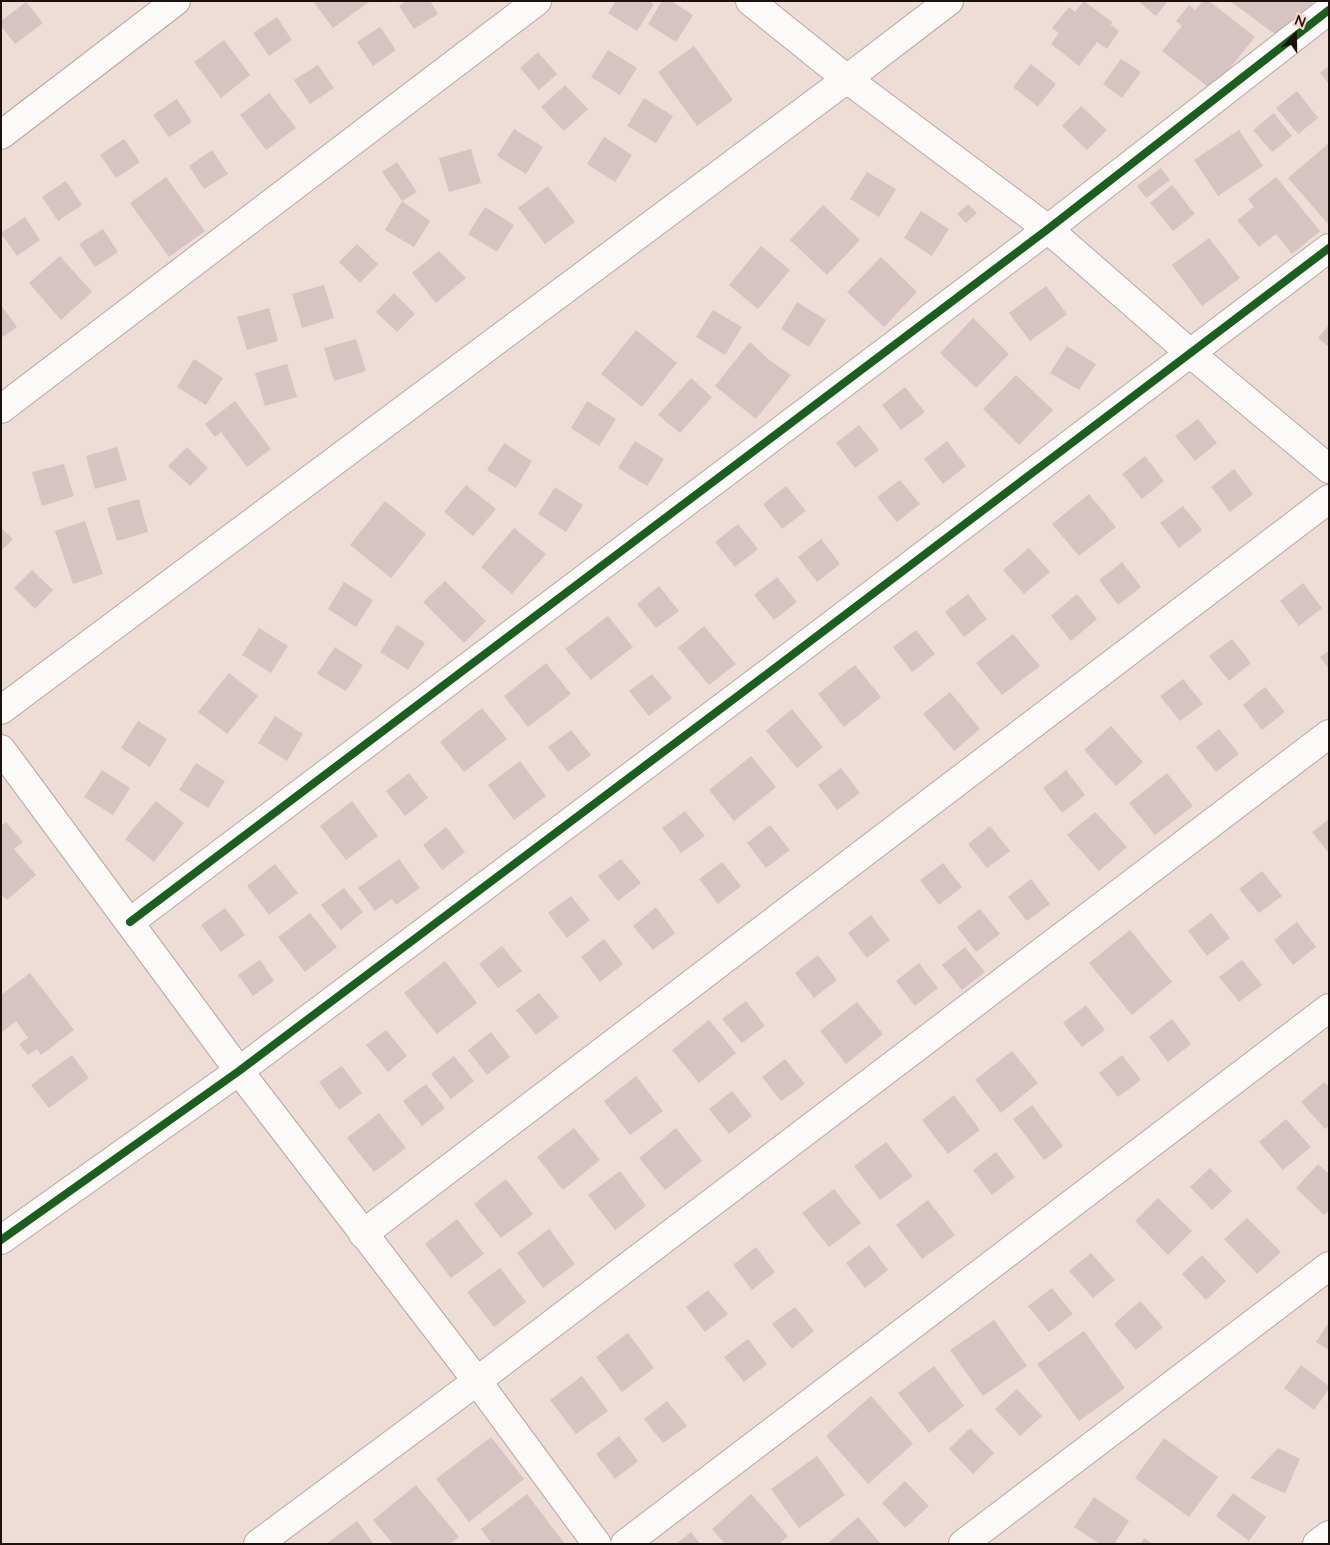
<!DOCTYPE html>
<html>
<head>
<meta charset="utf-8">
<style>
  body { margin:0 }
  #map { position:relative; width:1330px; height:1545px; overflow:hidden; background:#eedcd6; font-family:Lato,sans-serif }
  canvas { display:block }
  .frame { position:absolute; inset:0; border:2px solid #1c110e; pointer-events:none }
  .north { position:absolute; left:1270px; top:10px; width:50px; height:50px; -webkit-text-stroke:4px #f8d6cc; paint-order:stroke; rotate:21deg; font-size:14px; font-weight:700; line-height:20px; text-align:center; color:#1c110e }
  .north::after { content:''; display:block; margin:auto; width:18px; height:22px; background:#1c110e; clip-path:polygon(50% 0,100% 100%,50% 72%,0 100%) }
</style>
</head>
<body>
<div id="map">
<canvas width="1330" height="1545"></canvas>
<div class="frame"></div>
<div class="north">N</div>
</div>
<script>
const ctx = document.querySelector('canvas').getContext('2d');
ctx.lineJoin = 'round';
function fill(path, color) { ctx.fillStyle = color; ctx.fill(path, 'evenodd'); }
const poly = rows => new Path2D(rows.map(r => 'M' + r).join(''));
function strokePath(path, color, width, dash) { ctx.strokeStyle = color; ctx.lineWidth = width; ctx.lineCap = dash ? 'butt' : 'round'; ctx.setLineDash(dash || []); ctx.stroke(path); }
const building = poly([
  [313,1,368,1,369,2,333,28],
  [406,1,430,1,438,14,414,29,399,6],
  [616,1,649,1,654,4,637,31,608,13],
  [662,1,671,1,693,15,676,42,648,24],
  [1084,1,1112,22,1111,25,1119,31,1107,49,1097,42,1079,66,1051,44,1059,33,1052,28,1069,7,1075,12],
  [1138,1,1168,1,1156,16],
  [1203,1,1209,1,1255,37,1212,90,1162,51,1182,26,1176,21,1189,5,1195,10],
  [1230,1,1311,1,1313,3,1297,23,1280,38],
  [26,2,43,23,15,44,1,26,1,21],
  [277,17,292,40,269,56,253,33],
  [380,27,396,50,373,66,357,42],
  [224,40,250,75,221,98,194,62],
  [694,46,733,100,697,126,658,72],
  [608,50,637,68,620,95,591,77],
  [538,52,557,74,539,90,520,68],
  [1121,59,1141,72,1122,98,1103,84],
  [1031,64,1056,84,1038,107,1013,87],
  [318,65,334,88,310,104,294,80],
  [1329,66,1329,84,1320,73],
  [565,85,588,109,564,131,541,107],
  [1297,91,1318,118,1298,134,1276,108],
  [269,93,296,128,266,150,240,115],
  [644,98,673,116,656,143,627,126],
  [177,99,192,122,169,137,153,115],
  [1081,106,1107,130,1087,150,1062,126],
  [1274,113,1292,136,1272,152,1253,130],
  [514,129,543,147,526,174,497,156],
  [1239,130,1263,166,1218,196,1194,160],
  [604,137,632,155,615,182,587,164],
  [124,139,140,162,116,178,100,155],
  [1329,143,1329,225,1288,178],
  [471,149,481,183,449,192,439,158],
  [212,150,228,174,204,189,189,166],
  [397,162,417,192,402,201,430,221,414,247,385,230,402,201,382,172],
  [1161,168,1170,180,1146,198,1137,186],
  [867,172,896,189,879,217,850,199],
  [166,177,205,231,169,257,130,203],
  [1276,177,1320,231,1292,254,1276,234,1259,247,1237,220,1254,207,1248,199],
  [66,181,82,205,58,221,42,197],
  [1172,185,1195,214,1173,231,1150,203],
  [548,186,575,222,545,244,518,208],
  [968,204,977,213,966,223,957,214],
  [823,205,860,240,827,275,790,240],
  [485,207,514,225,497,252,468,234],
  [921,211,949,229,932,256,904,238],
  [25,217,40,240,17,256,1,233],
  [103,229,118,252,95,267,79,244],
  [1209,238,1240,278,1202,306,1172,265],
  [357,244,378,264,360,283,339,262],
  [761,246,790,270,758,309,729,285],
  [439,251,466,278,436,303,412,273],
  [60,256,92,292,61,320,29,283],
  [881,257,917,292,884,327,847,292],
  [324,285,334,318,302,328,292,294],
  [1046,286,1067,314,1030,341,1009,313],
  [394,293,415,314,397,332,376,312],
  [797,302,826,320,809,347,781,329],
  [1,305,17,327,1,338],
  [269,308,278,341,247,350,237,317],
  [713,310,742,327,725,355,696,337],
  [973,318,1009,354,976,388,940,353],
  [1329,325,1329,347,1318,338],
  [636,330,677,363,642,407,601,374],
  [356,339,366,371,334,381,324,348],
  [750,342,768,359,791,375,756,419,715,386],
  [1067,346,1096,364,1079,390,1050,373],
  [194,359,223,378,206,405,177,387],
  [287,364,297,397,265,406,255,373],
  [1016,375,1053,410,1019,445,983,409],
  [691,378,712,397,680,433,658,415],
  [905,387,925,412,901,430,882,405],
  [235,401,271,449,247,467,221,432,215,437,205,424],
  [587,401,616,419,599,446,571,428],
  [1198,419,1217,443,1195,461,1175,436],
  [859,425,879,450,855,468,836,443],
  [635,441,664,459,647,486,618,468],
  [947,441,966,466,943,484,924,459],
  [504,443,532,461,516,488,487,470],
  [117,447,127,480,95,489,86,456],
  [187,447,208,468,190,486,168,466],
  [1145,456,1164,481,1142,499,1122,474],
  [64,464,74,496,42,506,32,472],
  [1234,469,1253,494,1230,512,1211,487],
  [900,480,920,504,897,522,877,497],
  [466,485,496,509,473,536,444,512],
  [786,486,806,511,782,529,763,504],
  [555,487,583,505,566,532,538,514],
  [1089,494,1116,527,1079,556,1052,524],
  [139,499,148,532,117,541,107,508],
  [385,501,426,534,391,578,350,545],
  [1183,506,1202,530,1179,548,1160,523],
  [85,521,103,574,73,584,55,531],
  [738,524,758,549,735,567,715,542],
  [1,528,13,539,1,551],
  [514,528,546,554,512,594,481,567],
  [821,539,840,564,817,582,798,557],
  [1029,548,1050,572,1024,594,1003,570],
  [1122,562,1141,587,1118,605,1099,580],
  [32,570,53,590,35,609,14,588],
  [777,577,797,602,774,620,754,595],
  [445,581,486,621,464,643,423,602],
  [344,582,373,600,356,627,328,609],
  [1303,583,1322,608,1299,626,1280,601],
  [659,586,679,611,656,628,637,604],
  [968,594,987,619,964,637,945,612],
  [1077,594,1097,619,1071,641,1051,616],
  [608,616,633,647,591,680,565,649],
  [397,625,425,643,408,670,380,652],
  [704,626,736,664,709,685,678,648],
  [259,628,288,646,271,673,242,655],
  [916,630,935,654,912,672,893,647],
  [1013,634,1040,666,1002,695,976,663],
  [1232,639,1251,663,1229,681,1209,656],
  [335,647,363,665,346,691,317,674],
  [1329,651,1329,669,1320,657],
  [546,663,571,694,528,727,504,696],
  [855,665,881,697,844,727,818,694],
  [229,673,258,696,227,734,198,712],
  [652,674,672,698,649,716,629,691],
  [1183,679,1203,704,1180,721,1160,696],
  [1265,687,1285,712,1262,730,1243,705],
  [950,692,980,729,954,751,923,714],
  [482,708,507,739,464,772,440,742],
  [792,709,823,747,797,768,766,731],
  [275,716,303,734,287,761,258,743],
  [138,721,167,739,150,767,121,748],
  [1111,726,1143,762,1116,786,1084,750],
  [1219,729,1239,754,1216,772,1196,747],
  [571,730,591,755,568,772,548,747],
  [751,756,776,787,734,821,709,790],
  [520,761,546,796,514,820,488,785],
  [196,763,225,781,208,808,179,790],
  [841,768,860,793,837,810,818,785],
  [102,770,130,788,113,815,84,797],
  [1066,770,1085,795,1062,813,1043,788],
  [409,773,428,798,405,816,386,791],
  [1167,773,1193,806,1155,835,1129,803],
  [156,801,184,823,154,862,125,839],
  [352,801,378,836,346,860,320,826],
  [685,811,705,836,681,853,662,828],
  [1095,812,1127,847,1099,871,1067,835],
  [1329,819,1329,853,1312,832],
  [6,822,23,842,14,849,36,875,7,900,1,894,1,826],
  [770,825,790,850,766,868,747,843],
  [990,826,1010,851,987,868,968,844],
  [446,827,465,852,442,870,423,845],
  [399,859,420,888,396,905,392,899,375,911,358,888],
  [621,859,641,883,618,901,598,876],
  [722,862,741,886,718,904,699,879],
  [943,863,962,887,939,905,920,880],
  [275,864,298,893,269,915,247,886],
  [1262,871,1282,896,1259,913,1239,889],
  [1031,879,1050,904,1027,921,1008,897],
  [344,888,363,912,341,930,321,905],
  [571,896,590,920,567,938,548,913],
  [656,907,675,933,653,950,633,926],
  [225,908,245,935,221,952,201,925],
  [980,909,1000,934,976,952,957,927],
  [310,913,337,947,305,972,278,937],
  [1211,913,1230,938,1207,956,1188,931],
  [871,915,890,940,867,958,848,933],
  [1297,922,1316,947,1293,965,1274,940],
  [1130,930,1172,982,1132,1015,1089,963],
  [604,939,623,964,600,982,581,957],
  [502,946,522,971,498,988,479,964],
  [965,947,985,972,962,990,942,965],
  [818,955,837,980,814,998,795,973],
  [260,960,274,981,253,996,238,975],
  [1242,960,1262,985,1239,1002,1219,977],
  [445,961,477,1003,437,1034,404,993],
  [919,963,938,988,915,1006,896,981],
  [30,973,74,1030,41,1055,37,1049,28,1055,19,1044,28,1038,16,1021,1,1033,1,995],
  [539,993,559,1017,536,1035,516,1010],
  [746,1001,765,1026,742,1043,722,1019],
  [857,1002,883,1034,846,1064,820,1031],
  [1086,1005,1105,1030,1082,1047,1063,1023],
  [1172,1019,1191,1044,1168,1062,1149,1037],
  [709,1020,736,1053,699,1083,672,1050],
  [386,1030,407,1056,388,1072,366,1045],
  [491,1032,510,1057,487,1075,468,1050],
  [1012,1051,1038,1083,1001,1113,975,1080],
  [72,1055,89,1078,49,1108,31,1085],
  [1122,1055,1141,1080,1118,1097,1099,1073],
  [454,1056,474,1081,451,1099,431,1074],
  [785,1059,805,1084,781,1101,762,1077],
  [342,1066,362,1093,339,1110,319,1082],
  [636,1076,663,1111,630,1135,604,1101],
  [1324,1082,1329,1087,1329,1126,1325,1129,1301,1102],
  [426,1084,445,1108,422,1126,403,1101],
  [732,1091,752,1116,729,1134,709,1109],
  [954,1095,980,1130,948,1154,922,1120],
  [1032,1105,1063,1146,1044,1160,1013,1119],
  [379,1113,406,1148,374,1172,347,1138],
  [1286,1119,1311,1147,1283,1170,1259,1142],
  [574,1128,600,1160,563,1190,537,1157],
  [676,1128,702,1161,665,1190,639,1158],
  [886,1142,913,1176,880,1200,854,1166],
  [996,1152,1015,1177,992,1195,973,1170],
  [1318,1164,1329,1174,1329,1210,1324,1215,1296,1188],
  [1210,1168,1232,1191,1212,1210,1190,1187],
  [620,1171,646,1206,615,1230,588,1195],
  [506,1179,533,1214,501,1238,474,1204],
  [834,1189,861,1223,829,1247,802,1213],
  [1158,1198,1192,1231,1168,1255,1135,1221],
  [928,1200,955,1235,922,1259,896,1225],
  [1247,1218,1281,1252,1257,1274,1224,1239],
  [457,1219,484,1254,451,1278,425,1244],
  [549,1229,575,1264,543,1288,517,1253],
  [869,1245,888,1270,865,1288,846,1263],
  [756,1247,775,1272,752,1290,733,1265],
  [1091,1253,1115,1280,1093,1298,1069,1271],
  [1202,1255,1226,1281,1206,1300,1182,1274],
  [500,1268,526,1302,494,1327,467,1292],
  [1052,1288,1073,1314,1049,1332,1028,1306],
  [708,1290,728,1314,705,1332,686,1307],
  [1140,1301,1163,1327,1136,1350,1114,1324],
  [795,1307,814,1331,792,1349,772,1324],
  [994,1320,1027,1366,983,1396,950,1350],
  [1329,1322,1329,1350,1316,1342],
  [1084,1331,1125,1388,1079,1421,1037,1364],
  [628,1333,654,1368,622,1392,596,1357],
  [748,1339,767,1364,744,1382,724,1357],
  [1301,1365,1329,1386,1329,1389,1314,1410,1284,1388],
  [934,1366,964,1406,929,1433,898,1393],
  [582,1376,608,1411,576,1434,550,1400],
  [1017,1389,1042,1416,1020,1436,995,1409],
  [871,1396,913,1444,868,1484,826,1436],
  [667,1401,687,1426,663,1443,644,1419],
  [970,1428,994,1453,973,1474,949,1449],
  [619,1436,638,1461,615,1479,596,1454],
  [491,1437,524,1479,469,1522,436,1479],
  [1164,1438,1218,1477,1189,1517,1135,1478],
  [1278,1448,1300,1459,1285,1493,1250,1478],
  [817,1456,845,1495,799,1528,771,1489],
  [905,1481,929,1506,905,1528,882,1503],
  [416,1485,459,1537,450,1544,393,1544,373,1520],
  [1233,1493,1266,1517,1249,1541,1216,1516],
  [527,1494,565,1544,492,1544,481,1529],
  [751,1494,788,1536,779,1544,725,1544,712,1529],
  [1094,1497,1129,1521,1114,1544,1100,1544,1074,1527],
  [858,1517,881,1544,828,1544,828,1543],
  [357,1521,374,1544,326,1544],
  [691,1532,700,1544,676,1544],
  [1144,1538,1153,1544,1141,1544]
]);
const minor = poly([
  [750,1,847,79,1048,229,1190,353,1329,469],
  [1,135,176,1],
  [1,409,537,1],
  [1,710,847,79,949,1],
  [130,922,1048,229,1329,10],
  [363,1234,1329,499],
  [1,1240,239,1071,767,674,1329,248],
  [258,1544,477,1381,1329,734],
  [625,1544,1329,1008],
  [963,1544,1329,1266],
  [1317,1544,1329,1535]
]);
const tertiary = poly([
  [1,749,239,1071,477,1381,597,1544]
]);
const cycleway = poly([
  [130,922,1048,229,1329,10],
  [1,1240,239,1071,767,674,1329,248]
]);
fill(building, '#d7c3c2');
strokePath(minor, '#b5a7a3', 30);
strokePath(tertiary, '#b5a7a3', 30);
strokePath(minor, '#fcfaf9', 28);
strokePath(tertiary, '#fcfaf9', 28);
strokePath(cycleway, '#1b5e20', 8);
</script>
</body>
</html>
